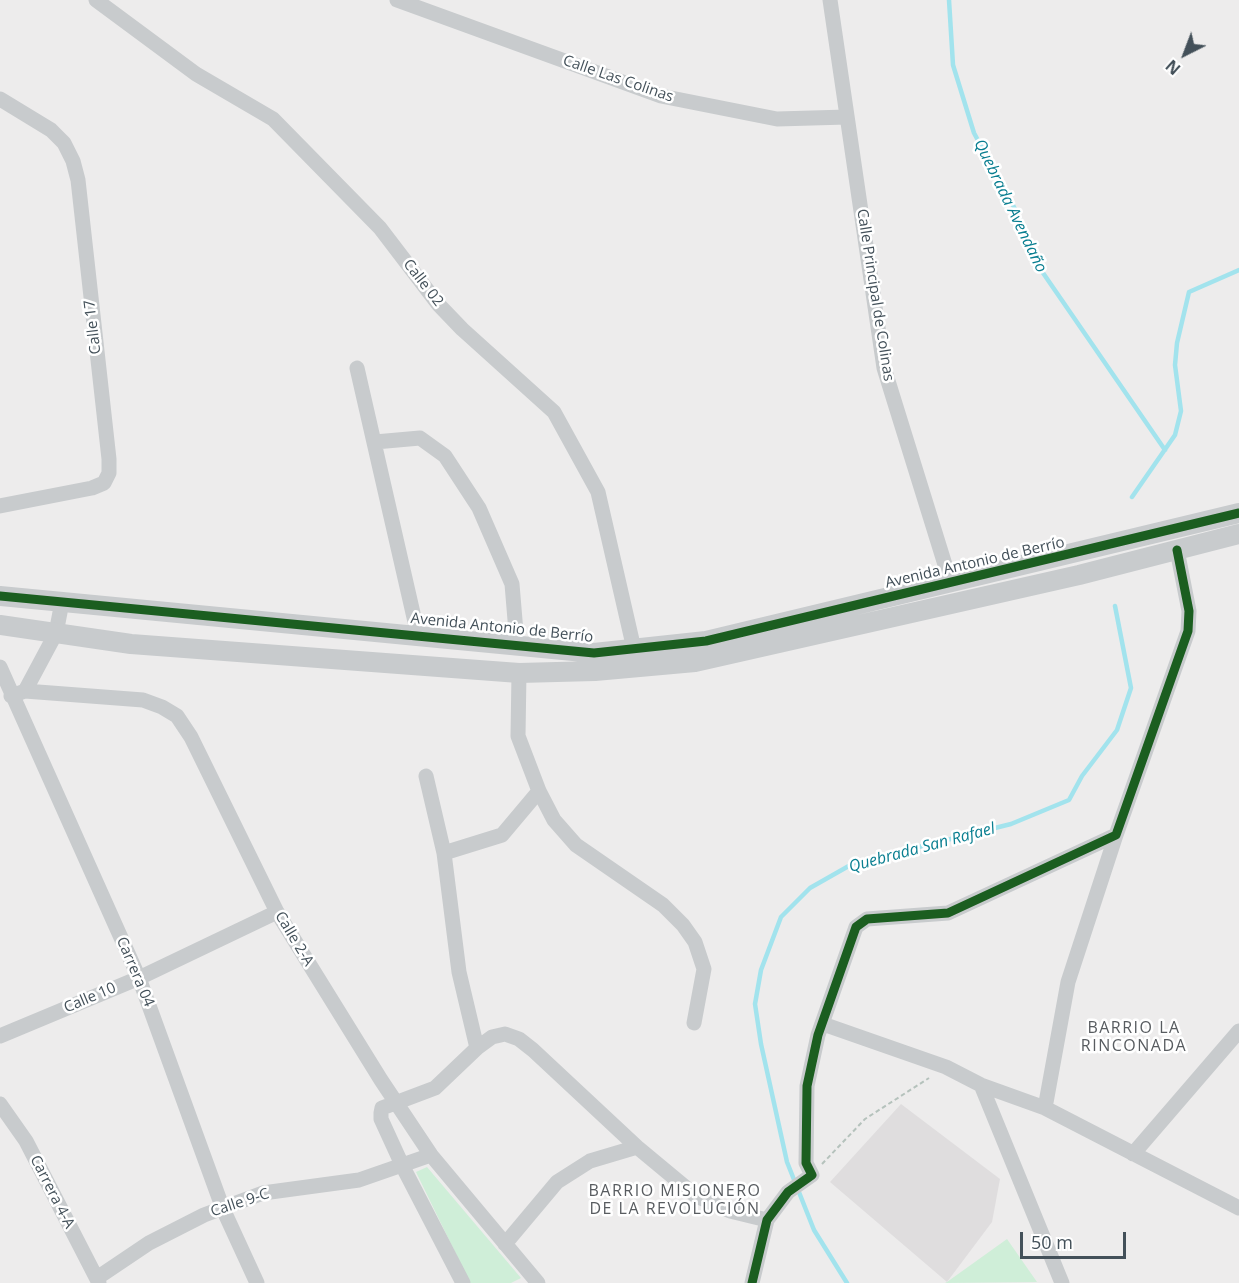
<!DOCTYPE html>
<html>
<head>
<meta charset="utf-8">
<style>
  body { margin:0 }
  #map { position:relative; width:1239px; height:1283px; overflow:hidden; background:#edecec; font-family:"Open Sans",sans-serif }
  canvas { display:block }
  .north { position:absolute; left:1155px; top:24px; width:60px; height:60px; -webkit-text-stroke:4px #fff; paint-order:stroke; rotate:222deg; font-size:16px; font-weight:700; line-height:24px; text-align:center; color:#435059 }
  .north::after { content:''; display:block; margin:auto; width:21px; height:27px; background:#435059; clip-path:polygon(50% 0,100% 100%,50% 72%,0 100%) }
  .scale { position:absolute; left:1020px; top:1232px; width:106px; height:27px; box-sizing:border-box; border:3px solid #435059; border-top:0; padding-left:8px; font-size:18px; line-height:21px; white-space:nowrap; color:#435059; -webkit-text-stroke:4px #fff; paint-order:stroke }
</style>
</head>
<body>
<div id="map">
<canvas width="1239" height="1283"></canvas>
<div class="north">N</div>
<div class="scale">50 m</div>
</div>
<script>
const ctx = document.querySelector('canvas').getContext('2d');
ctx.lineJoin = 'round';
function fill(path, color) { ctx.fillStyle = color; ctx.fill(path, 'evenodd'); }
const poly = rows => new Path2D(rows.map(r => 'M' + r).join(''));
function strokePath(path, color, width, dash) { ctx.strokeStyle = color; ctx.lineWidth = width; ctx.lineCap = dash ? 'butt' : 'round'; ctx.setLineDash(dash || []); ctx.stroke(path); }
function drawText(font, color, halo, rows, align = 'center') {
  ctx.font = font + ' "Open Sans",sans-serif'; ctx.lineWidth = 5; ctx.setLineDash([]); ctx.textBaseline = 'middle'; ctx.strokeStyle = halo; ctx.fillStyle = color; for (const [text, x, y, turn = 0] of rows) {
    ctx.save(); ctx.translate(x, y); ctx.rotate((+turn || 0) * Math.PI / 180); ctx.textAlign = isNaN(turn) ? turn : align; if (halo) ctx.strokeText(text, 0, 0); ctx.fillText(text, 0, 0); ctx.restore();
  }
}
const education = poly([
  [901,1104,1000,1179,992,1222,947,1282,830,1182]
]);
const green = poly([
  [427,1167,521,1278,511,1283,470,1283,416,1172],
  [1007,1239,1037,1282,945,1283,947,1282]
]);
const stream = poly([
  [949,0,953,65,974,133,1015,209,1041,270,1165,450],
  [1132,497,1175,435,1181,411,1175,365,1177,343,1189,292,1239,270],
  [847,1283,814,1230,787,1162,761,1044,755,1004,761,970,781,917,810,888,854,863,1011,824,1069,800,1082,776,1117,730,1131,688,1115,606]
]);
const path = poly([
  [822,1164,865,1119,929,1078]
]);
const minor = poly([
  [96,0,196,74,273,119,380,228,438,304,462,329,554,412,598,492,634,649],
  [397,0,661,96,777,119,847,117],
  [830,0,884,368,951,584],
  [0,99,51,130,64,143,73,161,78,180,109,459,109,473,104,483,92,488,0,506],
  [357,368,418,635],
  [375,442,420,438,445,456,479,508,512,584,517,644],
  [0,667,139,978,223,1209,257,1283],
  [519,673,518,736,539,791,554,820,576,845,663,905,683,925,695,942,704,969,694,1023],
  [25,691,56,633,62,602],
  [11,696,25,691,143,700,162,707,177,716,191,737,277,912,381,1080,431,1155,538,1283],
  [426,776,444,853,459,972,477,1048],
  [444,853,502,835,539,791],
  [823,1024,946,1067,981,1085,1045,1108,1239,1208],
  [0,1036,139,978,277,912],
  [981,1085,1062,1283],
  [0,1104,26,1141,99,1283],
  [1045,1108,1068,982,1116,835],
  [1133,1154,1239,1031],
  [505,1244,557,1182,590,1161,637,1147],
  [97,1278,149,1243,204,1215,263,1193,359,1180,431,1155],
  [463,1283,403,1167,381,1119,381,1113,382,1108,435,1088,477,1048,492,1037,505,1034,519,1039,533,1050,637,1147,696,1196,730,1211,767,1220],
  [752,1283,767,1220,788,1192,812,1175,806,1163,807,1086,818,1035,856,927,867,919,948,913,1116,835,1188,631,1189,611,1177,550]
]);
const tertiary = poly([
  [0,596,594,653,706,641,1239,513],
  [0,625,131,644,519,673,595,671,695,662,1079,575,1239,534]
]);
const cycleway = poly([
  [0,596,594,653,706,641,1239,513],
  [752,1283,767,1220,788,1192,812,1175,806,1163,807,1086,818,1035,856,927,867,919,948,913,1116,835,1188,631,1189,611,1177,550]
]);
const streetNames = [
  ["Calle Las Colinas",618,79,19],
  ["Calle 02",423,283,52],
  ["Calle Principal de Colinas",875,295,81],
  ["Calle 17",93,327,-97],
  ["Avenida Antonio de Berrío",975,563,-13],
  ["Avenida Antonio de Berrío",502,628,6],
  ["Calle 2-A",294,939,59],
  ["Carrera 04",135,972,67],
  ["Calle 10",90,998,-23],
  ["Carrera 4-A",52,1192,63],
  ["Calle 9-C",240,1203,-18]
];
const waterNames = [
  ["Quebrada Avendaño",1010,206,64],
  ["Quebrada San Rafael",922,848,-15]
];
const neighbourhoodNames = [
  ["BARRIO LA",1134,1028],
  ["RINCONADA",1134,1046],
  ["BARRIO MISIONERO",675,1191],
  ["DE LA REVOLUCIÓN",675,1209]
];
fill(education, '#dfddde');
fill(green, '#cfeed8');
strokePath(stream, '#a2e3ed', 4.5);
strokePath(path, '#b5c2bc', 2, [4.5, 3]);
strokePath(minor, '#c8cbcd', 15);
strokePath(tertiary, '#c8cbcd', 20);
strokePath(cycleway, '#1b5e20', 9);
drawText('15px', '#435059', '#fff', streetNames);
drawText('italic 16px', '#097e90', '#fff', waterNames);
ctx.letterSpacing = '1.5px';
drawText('16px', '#585c60', '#fff', neighbourhoodNames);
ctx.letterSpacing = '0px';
</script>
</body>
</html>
